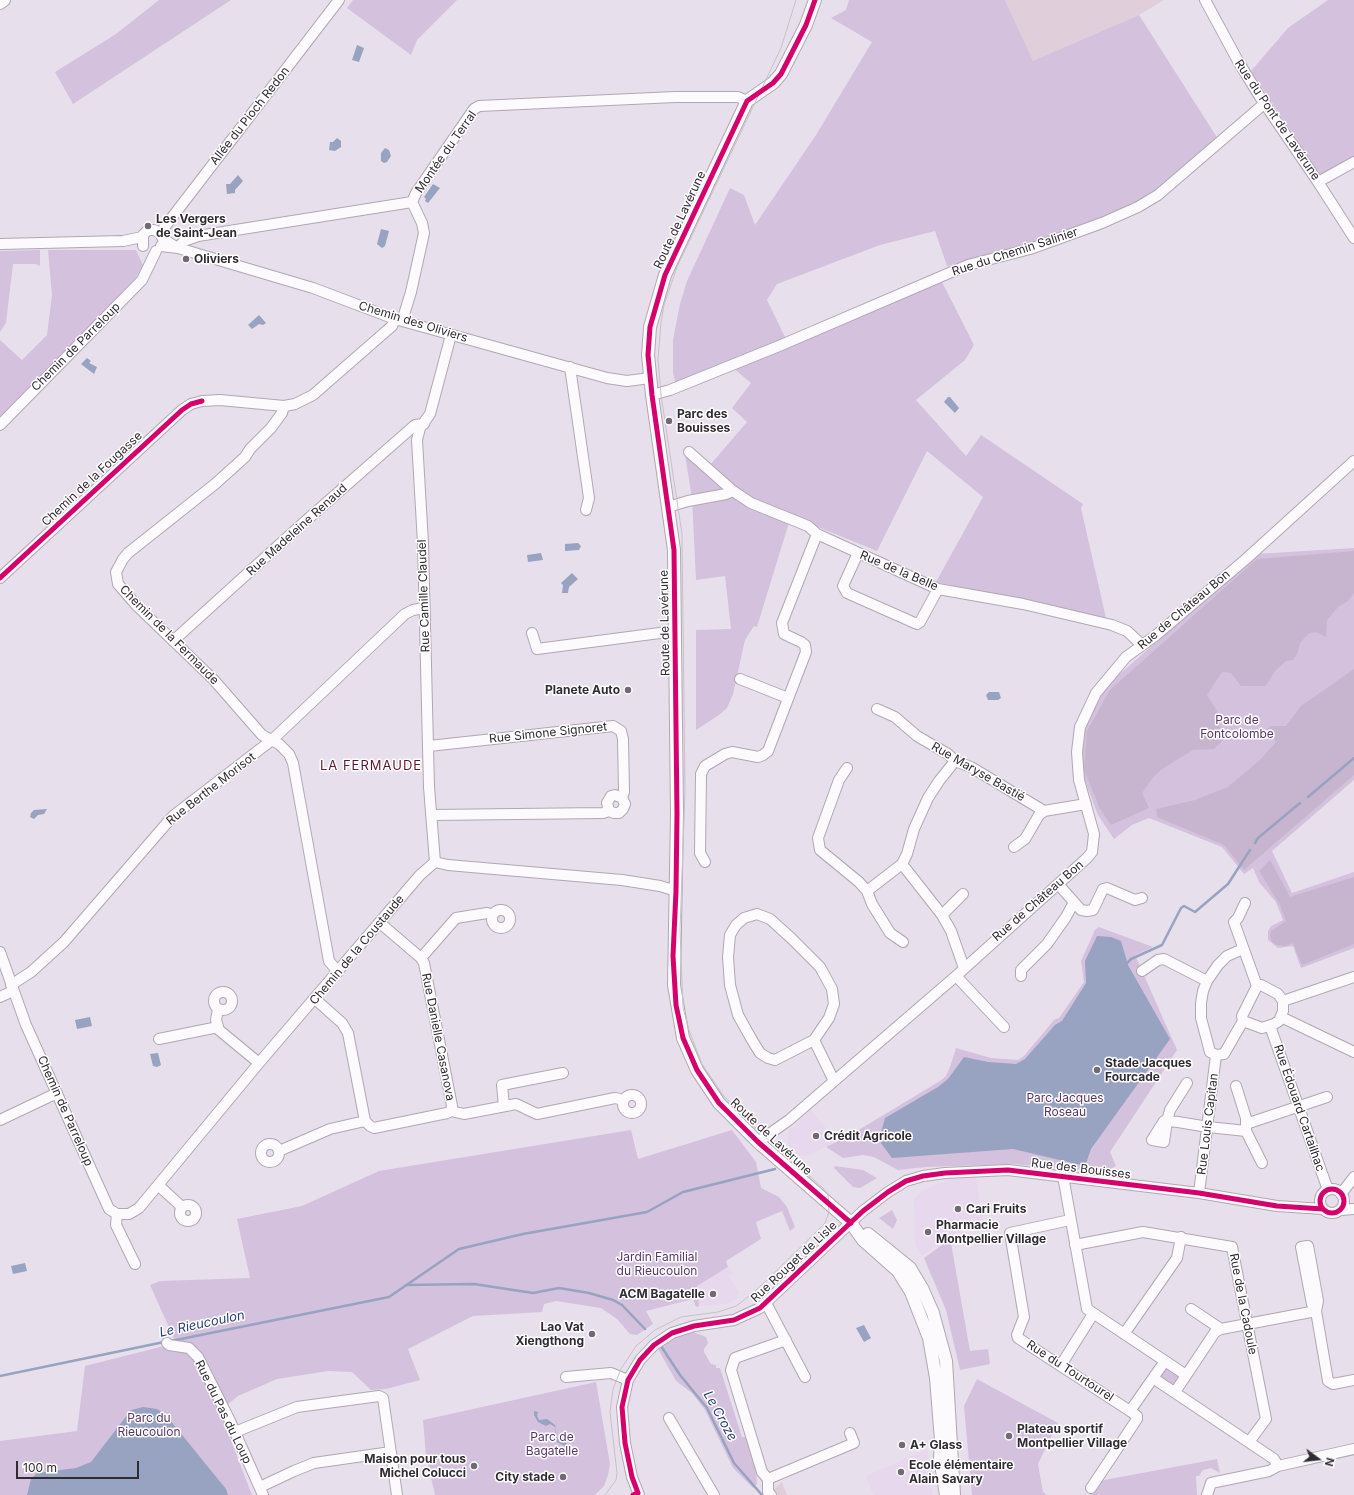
<!DOCTYPE html>
<html>
<head>
<meta charset="utf-8">
<style>
  body { margin:0 }
  #map { position:relative; width:1354px; height:1495px; overflow:hidden; background:#e8dfec; font-family:Inter,sans-serif }
  canvas { display:block }
  .north { position:absolute; left:1298px; top:1439px; width:40px; height:40px; -webkit-text-stroke:3px #fff; paint-order:stroke; rotate:105deg; font-size:11px; font-weight:700; line-height:16px; text-align:center; color:#312b33 }
  .north::after { content:''; display:block; margin:auto; width:14px; height:18px; background:#312b33; clip-path:polygon(50% 0,100% 100%,50% 72%,0 100%) }
  .scale { position:absolute; left:16px; top:1461px; width:123px; height:18px; box-sizing:border-box; border:2px solid #312b33; border-top:0; padding-left:5px; font-size:12px; line-height:14px; white-space:nowrap; color:#312b33; -webkit-text-stroke:3px #fff; paint-order:stroke }
</style>
</head>
<body>
<div id="map">
<canvas width="1354" height="1495"></canvas>
<div class="north">N</div>
<div class="scale">100 m</div>
</div>
<script>
const ctx = document.querySelector('canvas').getContext('2d');
ctx.lineJoin = 'round';
function fill(path, color) { ctx.fillStyle = color; ctx.fill(path, 'evenodd'); }
const poly = rows => new Path2D(rows.map(r => 'M' + r).join(''));
function strokePath(path, color, width, dash) { ctx.strokeStyle = color; ctx.lineWidth = width; ctx.lineCap = dash ? 'butt' : 'round'; ctx.setLineDash(dash || []); ctx.stroke(path); }
function drawText(font, color, halo, rows, align = 'center') {
  ctx.font = font + ' Inter,sans-serif'; ctx.lineWidth = 3; ctx.setLineDash([]); ctx.textBaseline = 'middle'; ctx.strokeStyle = halo; ctx.fillStyle = color; for (const [text, x, y, turn = 0] of rows) {
    ctx.save(); ctx.translate(x, y); ctx.rotate((+turn || 0) * Math.PI / 180); ctx.textAlign = isNaN(turn) ? turn : align; if (halo) ctx.strokeText(text, 0, 0); ctx.fillText(text, 0, 0); ctx.restore();
  }
}
const built = poly([
  [811,1110,837,1141,810,1155,801,1156,788,1145,788,1131],
  [976,1175,983,1226,960,1231,922,1256,915,1245,914,1200,922,1191,941,1182],
  [728,1267,733,1273,729,1276,740,1294,736,1296,738,1299,725,1304,699,1306,697,1286],
  [927,1449,933,1495,873,1495,866,1476]
]);
const industrial = poly([
  [1005,0,1164,0,1139,15,1033,62],
  [782,1482,787,1495,778,1495,773,1490]
]);
const green = poly([
  [159,0,231,0,73,104,55,72,116,34],
  [353,0,457,0,417,40,411,55,347,8],
  [849,0,1005,0,1033,61,1139,15,1218,139,1157,192,1138,204,1033,245,947,266,935,231,880,245,777,284,767,300,786,339,676,385,673,373,673,340,680,304,687,281,730,188,744,195,755,225,816,135,872,42,831,18,846,10],
  [1328,0,1354,0,1354,160,1322,178,1251,71,1288,28],
  [40,250,40,266,36,264,13,264,6,323,0,332,0,251],
  [48,250,136,250,143,265,136,277,0,419,0,340,22,360,47,335,52,295],
  [942,282,974,345,965,360,916,400,966,456,981,435,1083,504,1081,508,1106,618,936,582,983,497,927,451,877,551,791,516,757,627,754,626,745,640,733,694,727,708,719,715,696,730,696,630,731,629,725,576,696,580,692,498,685,455,710,465,747,422,732,408,751,383,732,367],
  [1354,548,1354,780,1272,851,1292,893,1354,872,1354,948,1301,968,1293,946,1278,948,1268,940,1268,931,1271,926,1283,920,1276,902,1259,882,1253,868,1244,874,1222,847,1149,818,1132,825,1114,839,1098,815,1080,768,1083,730,1105,687,1256,554],
  [1099,927,1153,947,1135,955,1177,1050,1110,1152,1116,1166,1105,1172,1014,1164,926,1167,898,1170,874,1157,863,1155,843,1158,826,1147,852,1134,940,1081,946,1076,950,1067,956,1048,991,1058,1018,1060,1024,1056,1054,1020,1059,1018,1084,982,1081,961,1095,930],
  [631,1130,638,1159,732,1130,756,1162,761,1188,779,1197,787,1207,795,1227,790,1231,782,1211,756,1222,761,1239,726,1261,728,1267,697,1286,699,1306,696,1307,693,1299,646,1311,653,1324,637,1335,630,1334,617,1319,601,1308,556,1301,544,1304,542,1312,473,1316,408,1349,420,1380,386,1389,371,1390,352,1372,328,1371,277,1379,238,1396,227,1405,209,1365,206,1366,193,1353,220,1412,252,1495,0,1495,0,1441,77,1431,85,1366,176,1343,150,1285,160,1281,250,1278,237,1219,302,1206,379,1171],
  [835,1166,863,1170,877,1178,860,1188,853,1187,834,1168],
  [892,1210,897,1220,893,1229,879,1218],
  [951,1243,970,1351,988,1349,990,1364,960,1370,946,1310,924,1258,943,1244],
  [693,1332,706,1337,708,1343,704,1349,704,1352,711,1364,716,1365,716,1368,720,1368,742,1437,747,1437,756,1466,757,1484,753,1488,733,1468,705,1410,692,1393,676,1381,658,1349,673,1338],
  [1166,1368,1178,1374,1178,1379,1175,1384,1173,1385,1160,1378,1159,1372],
  [977,1379,1058,1423,1038,1464,1043,1492,1047,1495,972,1495,964,1406],
  [596,1382,610,1464,608,1475,604,1486,595,1495,435,1495,426,1456,423,1420],
  [1217,1459,1220,1473,1211,1468,1203,1470,1199,1476,1196,1476,1197,1495,1090,1495,1099,1481]
]);
const forest = poly([
  [1354,551,1354,593,1348,601,1338,607,1327,620,1326,637,1316,632,1308,634,1300,643,1297,654,1293,660,1286,661,1276,670,1265,686,1241,686,1231,673,1222,672,1207,695,1217,711,1218,724,1224,734,1223,740,1214,749,1193,750,1165,767,1154,776,1142,793,1149,808,1111,825,1099,807,1084,769,1087,731,1110,690,1257,559],
  [1354,669,1354,775,1244,870,1224,845,1157,817,1156,809,1195,800,1228,787,1260,760,1276,742,1272,736,1265,732,1270,726,1286,726,1301,706],
  [1270,860,1290,897,1354,877,1354,944,1302,965,1293,943,1285,946,1277,945,1272,942,1270,936,1271,931,1286,921,1279,903,1259,871]
]);
const water = poly([
  [357,45,364,48,359,62,352,60],
  [337,138,341,141,341,147,335,151,329,150,330,142,333,142],
  [385,148,389,150,391,156,387,162,384,163,381,161,381,153],
  [238,175,243,181,235,190,235,193,227,194,226,184,230,184],
  [433,184,440,188,428,203,425,201,426,199,424,197],
  [381,229,389,231,385,246,382,248,377,244],
  [259,315,266,323,263,325,259,324,252,329,248,325],
  [87,358,91,361,89,363,97,367,94,374,81,364],
  [948,397,950,397,959,408,955,413,944,402],
  [578,543,581,546,579,550,565,551,565,544],
  [541,553,543,560,528,562,527,555],
  [572,573,578,579,569,587,568,593,562,593,563,585,561,583],
  [989,692,999,692,1001,698,998,700,988,700,986,695],
  [47,809,44,814,38,815,34,819,30,817,31,813,34,810],
  [1097,936,1111,937,1121,941,1128,965,1170,1039,1091,1149,1085,1166,1013,1149,892,1158,881,1143,881,1133,885,1118,938,1087,948,1079,964,1057,988,1062,1016,1064,1025,1059,1055,1025,1062,1021,1086,983,1085,961],
  [90,1017,92,1026,77,1029,75,1020],
  [158,1053,161,1065,157,1067,153,1066,150,1054],
  [25,1263,27,1271,13,1274,11,1266],
  [864,1325,871,1338,864,1342,856,1328],
  [143,1407,157,1409,165,1414,226,1489,228,1495,27,1495,31,1479,37,1473,76,1468,91,1462,131,1410],
  [534,1411,538,1412,537,1416,539,1420,547,1419,555,1425,557,1438,561,1440,565,1439,568,1448,557,1442,555,1427,550,1424,546,1426,538,1422,534,1415]
]);
const stream = poly([
  [1308,797,1354,758],
  [1255,843,1258,838,1300,803],
  [1126,964,1131,959,1162,945,1181,908,1184,906,1195,912,1228,884,1250,850],
  [869,1139,883,1137],
  [406,1285,474,1284,533,1293,559,1288,589,1293,613,1300,622,1305,645,1329],
  [171,1341,389,1297,459,1249,523,1234,647,1212,683,1192,775,1169],
  [661,1346,680,1375,707,1408,734,1463,762,1495],
  [0,1376,164,1342]
]);
const minor = poly([
  [1205,0,1238,61,1260,97,1318,182,1354,238],
  [1318,182,1354,162],
  [412,202,416,193,474,109,479,106,675,97,738,97,747,101],
  [160,233,339,0],
  [0,244,123,241,142,237],
  [143,246,143,235,148,230,154,230,160,233,163,239,176,247],
  [161,246,178,248,313,288,395,319,607,378,627,381,650,378],
  [178,248,184,241,198,236,412,202],
  [402,321,411,292,424,233,422,223,412,202],
  [570,367,589,498,586,510],
  [652,395,670,390,779,346,968,265,1030,249,1102,223,1138,207,1158,195,1265,103],
  [0,425,142,280,156,251],
  [689,452,733,491],
  [668,507,688,501,726,494,733,491,751,503,808,526,817,534,938,589,1023,604,1112,625,1127,631,1142,645],
  [858,553,843,586,847,593,917,624,920,622,938,589],
  [0,578,182,410,191,404,202,401,220,400,284,406],
  [532,633,537,649,675,631],
  [173,641,301,525,415,425,424,424],
  [740,679,788,698],
  [877,709,895,717,917,736,948,754,955,761,971,767,1044,811,1086,804],
  [429,746,613,726,621,731,623,739,624,792,622,798,625,804,623,809,619,813,614,813,609,811,607,803,611,796,615,795,622,798],
  [955,761,939,781,928,798,914,829,907,854,902,864,942,915,951,931,964,968],
  [847,768,839,780,818,838,820,850,859,882,867,891,902,864],
  [431,815,603,813,609,811],
  [1014,847,1025,839,1039,815,1044,811],
  [435,862,429,787,423,543,417,440,420,428,430,414,451,335],
  [435,862,448,865,622,880,660,886,676,891],
  [705,862,700,853,701,774,705,766,725,754,732,752,758,757,763,755,768,751,806,652,805,645,801,642,784,634,782,623,817,534],
  [1058,884,1081,910,1087,911,1093,910,1103,889,1107,888,1135,900,1142,898],
  [867,891,872,904,890,933,903,942],
  [1245,903,1238,918,1234,922,1257,986],
  '492 919a9 9 0 1 1 18 0a9 9 0 1 1-18 0Z',
  [757,914,770,919,791,938,820,967,832,989,834,1004,829,1018,814,1040,775,1060,768,1058,760,1053,752,1040,738,1015,730,985,728,957,730,935,736,925,744,918,757,914],
  [942,915,963,894],
  [0,952,26,1025,109,1209,117,1214,129,1214,139,1208,259,1063,420,875,435,862],
  [421,958,456,918,487,913,493,915],
  [1142,971,1158,960,1164,959,1207,981],
  [338,972,329,961,293,763,289,754,279,744,262,735,213,679,137,606,118,584,116,572,123,559,128,553,215,484,245,457,250,449,271,428,282,413,284,406,295,404,313,395,392,326,395,319],
  [956,976,1004,1027],
  [1021,976,1021,970,1047,944,1066,917,1074,902],
  [11,985,31,972,64,942,173,816,272,740,405,614,413,610,424,608],
  [1261,985,1278,994,1283,1001,1283,1011,1279,1021,1274,1024,1262,1028,1243,1021,1242,1016,1257,986,1261,985],
  '214 1001a9 9 0 1 1 18 0a9 9 0 1 1-18 0Z',
  [0,997,13,991],
  [315,999,342,1023,348,1033,365,1121,370,1126,374,1128,447,1113,451,1111,452,1106,424,963,421,958,380,923],
  [1283,1001,1354,977],
  [218,1009,216,1020,219,1030,259,1063],
  [1281,1017,1354,1052],
  [1243,1021,1224,1054,1216,1055,1210,1052,1201,1018,1201,1003,1203,991,1207,981,1218,965,1227,956,1243,949],
  [1270,1026,1328,1190],
  [159,1039,218,1027],
  [814,1040,834,1081],
  [1187,1083,1170,1110,1167,1121,1164,1142,1152,1140,1164,1121,1167,1121,1178,1122,1208,1127,1246,1131],
  [1236,1086,1246,1118,1246,1131,1262,1163],
  '623 1104a9 9 0 1 1 18 0a9 9 0 1 1-18 0Z',
  [504,1106,502,1085,563,1073],
  [451,1111,464,1114,516,1104,537,1114,615,1098,624,1100],
  [0,1120,57,1093],
  [1246,1124,1327,1097],
  [758,1142,789,1120,956,976,1087,858,1092,852,1094,834,1079,780,1077,752,1080,727,1096,693,1126,657,1155,636,1246,559,1354,461],
  '261 1153a9 9 0 1 1 18 0a9 9 0 1 1-18 0Z',
  [279,1151,330,1129,365,1121],
  [1063,1176,1087,1309,1186,1375],
  [158,1185,182,1207],
  '1320 1201a12 12 0 1 1 24 0a12 12 0 1 1-24 0Z',
  [1199,1193,1216,1055],
  [1341,1194,1354,1177],
  '180 1213a8 8 0 1 1 16 0a8 8 0 1 1-16 0Z',
  [1340,1210,1354,1209],
  [117,1214,116,1225,135,1264],
  [1070,1220,1010,1233,1024,1317,1017,1335,1018,1338,1130,1411,1165,1361],
  [1075,1245,1143,1232,1232,1247,1266,1419,1249,1442],
  [766,1303,805,1377],
  [1191,1309,1221,1329],
  [1316,1311,1318,1301,1309,1251,1308,1246,1301,1247,1312,1304,1316,1311,1328,1381,1333,1384,1354,1380],
  [1124,1334,1177,1258,1181,1237],
  [167,1343,169,1345,189,1348,198,1357,230,1421,263,1495],
  [1061,1365,1093,1314],
  [566,1377,611,1373,628,1380],
  [1153,1378,1274,1459,1278,1466,1354,1449],
  [1175,1392,1215,1332,1221,1329,1316,1311],
  [669,1418,714,1495],
  [235,1432,297,1407,379,1396,383,1398,397,1495],
  [768,1479,762,1472,731,1370,735,1358,786,1340],
  [768,1479,854,1443,850,1433],
  [768,1479,768,1492,771,1495],
  [260,1487,294,1471,314,1463,391,1452],
  [1091,1488,1137,1419,1137,1416,1130,1411],
  [639,1495,632,1477,625,1443,622,1407,628,1380,640,1360,654,1345,672,1333,694,1326,734,1320,760,1308,863,1211,888,1192,906,1181,923,1176,945,1173,1008,1170,1199,1193,1277,1206,1323,1209],
  [1207,1495,1211,1483,1269,1471,1278,1466]
]);
const major = poly([
  [815,0,806,25,781,74,773,83,747,101,665,275,650,327,648,355,652,395,674,550,677,814,674,985,683,1038,697,1070,719,1103,758,1142,851,1223,863,1240,898,1271,911,1292,929,1338,936,1378,941,1440,940,1458,946,1495],
  [0,3,4,0],
  [868,1234,910,1268,922,1288,933,1313,946,1361,954,1495]
]);
const tram = poly([
  [605,1495,616,1480,617,1473,610,1412,613,1389,621,1369,636,1346,655,1330,681,1317,718,1312,736,1306,743,1301,764,1283,825,1223,829,1212,828,1194,823,1188,763,1135,723,1095,702,1064,689,1030,683,1008,680,930,685,791,682,534,661,395,658,359,661,323,664,305,677,267,781,48,796,0]
]);
const cycleway = poly([
  [815,0,806,25,781,74,773,83,747,101,665,275,650,327,648,355,652,395,674,550,677,814,676,891,673,956,676,1005,683,1038,697,1070,719,1103,758,1142,851,1223],
  [0,578,182,410,191,404,202,401],
  '1320 1201a12 12 0 1 1 24 0a12 12 0 1 1-24 0Z',
  [633,1495,638,1493,632,1477,625,1443,622,1407,628,1380,640,1360,654,1345,672,1333,694,1326,734,1320,760,1308,863,1211,888,1192,906,1181,923,1176,945,1173,1008,1170,1199,1193,1277,1206,1323,1209]
]);
const markers = [
  [148,226,4,"#716a74"],
  [186,259,4,"#716a74"],
  [669,421,4,"#716a74"],
  [628,690,4,"#716a74"],
  [1097,1070,4,"#716a74"],
  [816,1136,4,"#716a74"],
  [958,1209,4,"#716a74"],
  [928,1232,4,"#716a74"],
  [713,1294,4,"#716a74"],
  [592,1334,4,"#716a74"],
  [1009,1436,4,"#716a74"],
  [902,1445,4,"#716a74"],
  [474,1466,4,"#716a74"],
  [901,1472,4,"#716a74"],
  [563,1477,4,"#716a74"]
];
const streetNames = [
  ["Allée du Pioch Redon",250,116,-52],
  ["Rue du Pont de Lavérune",1277,120,56],
  ["Montée du Terral",446,152,-55],
  ["Route de Lavérune",680,220,-65],
  ["Rue du Chemin Salinier",1015,252,-18],
  ["Chemin des Oliviers",413,322,17],
  ["Chemin de Parreloup",76,347,-45],
  ["Chemin de la Fougasse",92,479,-43],
  ["Rue Madeleine Renaud",297,530,-42],
  ["Rue de la Belle",899,571,23],
  ["Rue Camille Claudel",424,596,-92],
  ["Rue de Château Bon",1184,610,-40],
  ["Route de Lavérune",665,623,-91],
  ["Chemin de la Fermaude",169,635,45],
  ["Rue Simone Signoret",548,733,-6],
  ["Rue Maryse Bastié",978,772,30],
  ["Rue Berthe Morisot",211,789,-38],
  ["Rue de Château Bon",1038,901,-41],
  ["Chemin de la Coustaude",357,950,-50],
  ["Rue Danielle Casanova",438,1037,79],
  ["Rue Édouard Cartailhac",1299,1108,71],
  ["Chemin de Parreloup",65,1111,66],
  ["Rue Louis Capitan",1208,1124,-83],
  ["Route de Lavérune",771,1137,43],
  ["Rue des Bouisses",1081,1169,7],
  ["Rue Rouget de Lisle",794,1262,-43],
  ["Rue de la Cadoule",1243,1304,79],
  ["Rue du Tourtourel",1070,1371,33],
  ["Rue du Pas du Loup",223,1412,64]
];
const poiNames = [
  ["Les Vergers",156,219],
  ["de Saint-Jean",156,233],
  ["Oliviers",194,259],
  ["Parc des",677,414],
  ["Bouisses",677,428],
  ["Planete Auto",620,690,"right"],
  ["Stade Jacques",1105,1063],
  ["Fourcade",1105,1077],
  ["Crédit Agricole",824,1136],
  ["Cari Fruits",966,1209],
  ["Pharmacie",936,1225],
  ["Montpellier Village",936,1239],
  ["ACM Bagatelle",705,1294,"right"],
  ["Lao Vat",584,1327,"right"],
  ["Xiengthong",584,1341,"right"],
  ["Plateau sportif",1017,1429],
  ["Montpellier Village",1017,1443],
  ["A+ Glass",910,1445],
  ["Maison pour tous",466,1459,"right"],
  ["Michel Colucci",466,1473,"right"],
  ["Ecole élémentaire",909,1465],
  ["Alain Savary",909,1479],
  ["City stade",555,1477,"right"]
];
const parkNames = [
  ["Parc de",1237,720],
  ["Fontcolombe",1237,734],
  ["Parc Jacques",1065,1098],
  ["Roseau",1065,1112],
  ["Jardin Familial",657,1257],
  ["du Rieucoulon",657,1271],
  ["Parc du",149,1418],
  ["Rieucoulon",149,1432],
  ["Parc de",552,1437],
  ["Bagatelle",552,1451]
];
const neighbourhoodNames = [
  ["LA FERMAUDE",371,766]
];
const waterNames = [
  ["Le Rieucoulon",202,1324,-12],
  ["Le Croze",720,1416,61]
];
fill(built, '#e7d8ee');
fill(industrial, '#e0cfdb');
fill(green, '#d4c1dd');
fill(forest, '#c7b5cf');
fill(water, '#98a2c1');
strokePath(stream, '#98a2c1', 2.5);
strokePath(minor, '#afa8b2', 12);
strokePath(major, '#afa8b2', 14);
strokePath(minor, '#fcfafc', 10);
strokePath(major, '#fcfafc', 12);
strokePath(tram, '#c5c3c6', 1);
strokePath(cycleway, '#d6006c', 5);
for (const [x, y, r, color] of markers) { const dot = new Path2D(); dot.arc(x, y, r, 0, 2 * Math.PI); ctx.fillStyle = color; ctx.fill(dot); strokePath(dot, '#fff', 1.5); }
drawText('12px', '#312b33', '#fff', streetNames);
drawText('bold 12px', '#312b33', '#fff', poiNames, 'left');
drawText('12px', '#593669', '#fff', parkNames);
ctx.letterSpacing = '1px';
drawText('13px', '#5c1930', '#fff', neighbourhoodNames);
ctx.letterSpacing = '0px';
drawText('italic 13px', '#2b4275', '#fff', waterNames);
</script>
</body>
</html>
